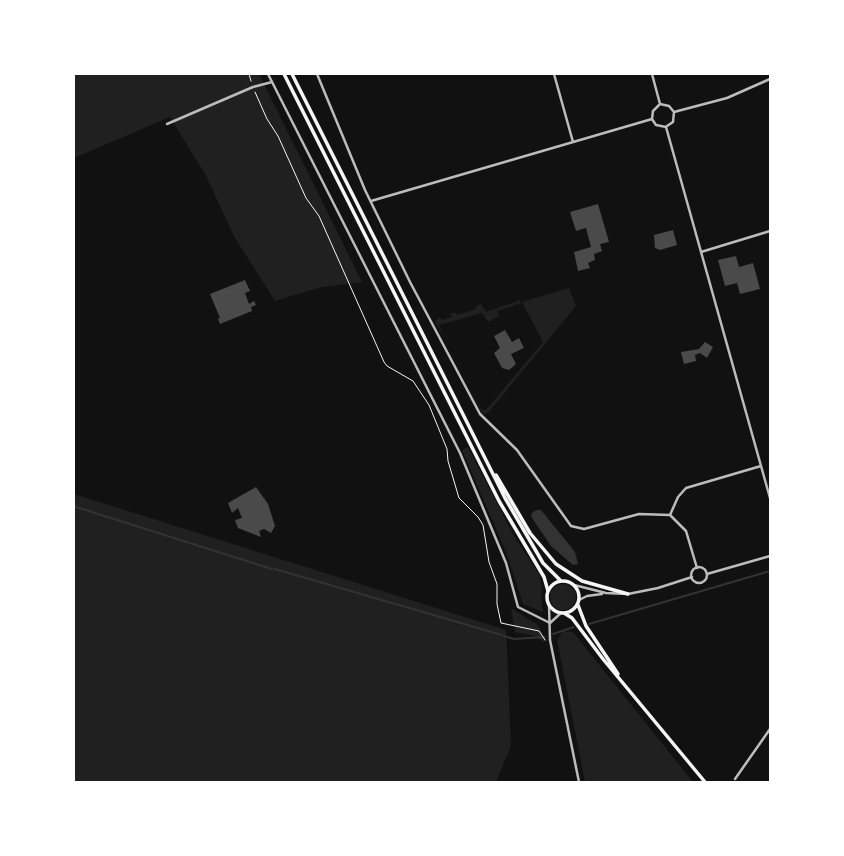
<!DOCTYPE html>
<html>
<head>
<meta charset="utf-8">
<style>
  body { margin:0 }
  #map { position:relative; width:844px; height:856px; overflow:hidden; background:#111; font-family:"Fira Sans",sans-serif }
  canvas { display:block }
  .frame { position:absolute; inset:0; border:75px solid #fff; pointer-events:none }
</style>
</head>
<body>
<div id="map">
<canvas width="844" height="856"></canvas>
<div class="frame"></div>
</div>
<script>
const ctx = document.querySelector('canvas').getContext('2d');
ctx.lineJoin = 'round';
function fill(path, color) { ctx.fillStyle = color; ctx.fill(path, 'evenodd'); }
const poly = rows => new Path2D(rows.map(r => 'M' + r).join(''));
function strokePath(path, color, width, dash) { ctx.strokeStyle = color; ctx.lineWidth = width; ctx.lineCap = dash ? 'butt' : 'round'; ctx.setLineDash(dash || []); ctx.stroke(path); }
const green = poly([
  [74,74,259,74,362,282,322,287,275,301,235,238,206,176,170,117,74,158],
  [569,288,576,306,488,413,483,414,470,389,482,410,486,410,543,342,522,302],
  [520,300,521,303,497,311,499,316,488,322,482,313,439,325,444,336,435,322,439,317,442,320,452,317,450,314,455,312,457,315,476,309,476,306,481,304,486,312],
  [468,447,515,538,539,574,542,587,541,595,543,612,523,604,506,552,462,450],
  [74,494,506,630,511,746,496,782,74,782],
  '550 597a13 13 0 1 1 26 0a13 13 0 1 1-26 0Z',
  [511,608,538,625,547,641,543,642,535,636,515,632],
  [563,631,573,632,693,782,585,782,557,640]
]);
const water = poly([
  [536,510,541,510,575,552,578,564,573,565,551,546,532,518,531,514]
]);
const stream = poly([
  [76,507,272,569],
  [275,569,502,635],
  [589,624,770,571],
  [553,634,574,627],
  [504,636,514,639,545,637]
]);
const building = poly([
  [598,204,609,242,600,244,602,251,594,254,595,260,588,263,590,268,578,271,574,252,591,247,586,228,576,231,570,212],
  [673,230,677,245,660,250,655,248,654,235],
  [736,256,739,267,753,263,760,289,740,294,737,283,725,286,718,260],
  [245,280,250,291,245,293,249,304,254,301,256,305,251,307,252,311,220,324,218,319,220,318,210,294],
  [505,330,512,342,519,338,524,348,511,354,516,364,509,370,502,368,494,353,500,348,494,336],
  [705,342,713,347,707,358,700,353,695,355,696,361,684,364,681,352,699,349],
  [256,487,268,504,275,526,271,533,264,529,259,531,261,537,238,528,235,520,242,518,238,508,232,513,228,503]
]);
const path = poly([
  [249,74,251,81],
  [255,92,267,119,278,136,306,198,319,216,384,362,387,366,413,381,429,405,447,449,448,461,459,498,478,517,483,525,489,562,497,584,497,604,501,623,539,631,545,640]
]);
const minor = poly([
  [268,74,460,453,506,563,518,607,550,623],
  [317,74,365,190,410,282,480,414,517,450,571,526,584,529,639,514,670,515,686,531,697,568],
  [554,74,573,142],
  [652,74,660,104],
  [660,104,669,106,674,112],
  [674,112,727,98,770,79],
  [652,119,653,111,659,105],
  [652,119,656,125,666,127],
  [167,124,253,87,272,82],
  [667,126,673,122,674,112],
  [666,127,770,498],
  [371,201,652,119],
  [701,252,770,231],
  [670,515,678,497,686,488,761,466],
  [735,779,770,729]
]);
const tertiary = poly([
  '691 575a8 8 0 1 1 16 0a8 8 0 1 1-16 0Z',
  [707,574,770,556],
  [574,585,606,593,628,594,658,588,692,577],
  [579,600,587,596,602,594],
  [549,605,550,640,579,782],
  [550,623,561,613]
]);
const primary = poly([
  '547 597a16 16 0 1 1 32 0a16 16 0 1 1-32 0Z',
  [578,605,586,626,618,674],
  [564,613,572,618,603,659,705,782]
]);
const trunk = poly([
  [284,74,499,501,544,577,548,591],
  [292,74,505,498,543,563,560,580],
  [496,475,530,533,556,564,582,581,628,594]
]);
fill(green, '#202020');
fill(water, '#333');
strokePath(stream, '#333', 2);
fill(building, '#4a4a4a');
strokePath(path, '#f5f5f5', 1);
strokePath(minor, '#bcbcbc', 2.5);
strokePath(tertiary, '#bcbcbc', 2.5);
strokePath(primary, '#f5f5f5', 3.5);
strokePath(trunk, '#f5f5f5', 3.5);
</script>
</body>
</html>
